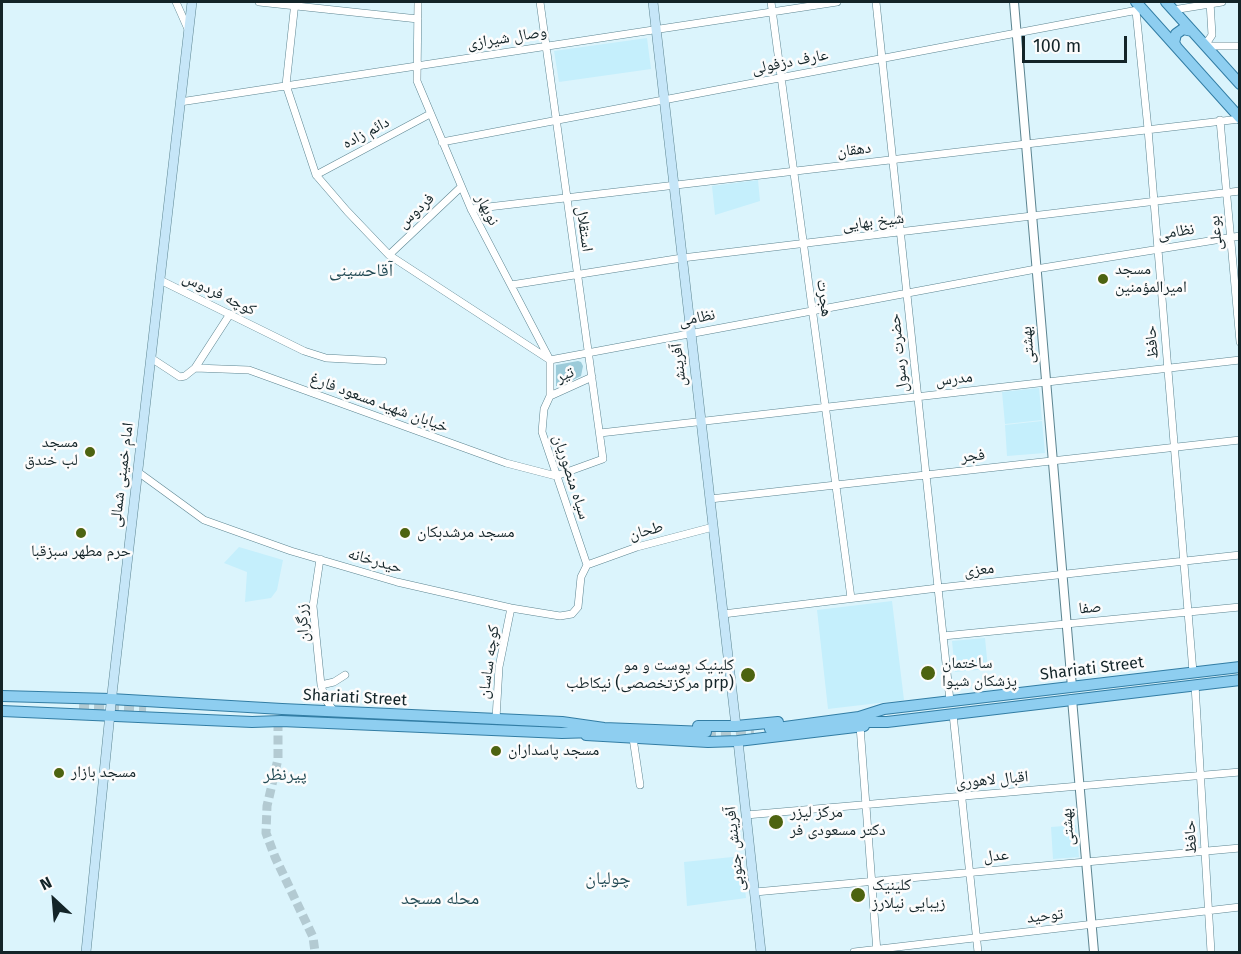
<!DOCTYPE html>
<html>
<head>
<meta charset="utf-8">
<style>
  body { margin:0 }
  #map { position:relative; width:1241px; height:954px; overflow:hidden; background:#dbf4fc; font-family:"Fira Sans",sans-serif }
  canvas { display:block }
  .frame { position:absolute; inset:0; border:3px solid #132428; pointer-events:none }
  .north { position:absolute; left:24px; top:870px; width:60px; height:60px; -webkit-text-stroke:4px #fcfcfc; paint-order:stroke; rotate:334deg; font-size:16px; font-weight:700; line-height:24px; text-align:center; color:#132428 }
  .north::after { content:''; display:block; margin:auto; width:21px; height:27px; background:#132428; clip-path:polygon(50% 0,100% 100%,50% 72%,0 100%) }
  .scale { position:absolute; left:1022px; top:36px; width:105px; height:27px; box-sizing:border-box; border:3px solid #132428; border-top:0; padding-left:8px; font-size:18px; line-height:21px; white-space:nowrap; color:#132428; -webkit-text-stroke:4px #fcfcfc; paint-order:stroke }
</style>
</head>
<body>
<div id="map">
<canvas width="1241" height="954"></canvas>
<div class="frame"></div>
<div class="north">N</div>
<div class="scale">100 m</div>
</div>
<script>
const ctx = document.querySelector('canvas').getContext('2d');
ctx.lineJoin = 'round';
function fill(path, color) { ctx.fillStyle = color; ctx.fill(path, 'evenodd'); }
const poly = rows => new Path2D(rows.map(r => 'M' + r).join(''));
function strokePath(path, color, width, dash) { ctx.strokeStyle = color; ctx.lineWidth = width; ctx.lineCap = dash ? 'butt' : 'round'; ctx.setLineDash(dash || []); ctx.stroke(path); }
function drawText(font, color, halo, rows, align = 'center') {
  ctx.font = font + ' "Fira Sans","Noto Naskh Arabic",sans-serif'; ctx.lineWidth = 5; ctx.setLineDash([]); ctx.textBaseline = 'middle'; ctx.strokeStyle = halo; ctx.fillStyle = color; for (const [text, x, y, turn = 0] of rows) {
    ctx.save(); ctx.translate(x, y); ctx.rotate((+turn || 0) * Math.PI / 180); ctx.textAlign = isNaN(turn) ? turn : align; if (halo) ctx.strokeText(text, 0, 0); ctx.fillText(text, 0, 0); ctx.restore();
  }
}
const built = poly([
  [647,38,651,69,559,82,554,51],
  [758,180,760,201,715,215,712,186],
  [1039,388,1042,420,1005,424,1002,392],
  [1042,421,1045,453,1007,456,1005,425],
  [239,547,283,560,277,590,271,598,245,602,247,572,224,563],
  [892,601,904,700,828,709,817,610],
  [985,638,988,669,955,672,952,641],
  [1076,825,1079,857,1053,859,1051,827],
  [742,856,746,898,687,906,684,862]
]);
const green = poly([
  [578,361,581,362,583,366,581,376,561,386,556,386,556,365]
]);
const secondaryTunnel = poly([
  [278,722,278,759,267,806,266,833,275,857,313,937,315,952]
]);
const primaryTunnel = poly([
  [79,708,146,711],
  [706,736,754,734]
]);
const minor = poly([
  [176,2,188,29],
  [259,2,418,19],
  [295,2,286,85,316,175,347,211,389,255,550,360,1036,269,1240,236],
  [418,2,417,81,471,209,550,360,550,396,544,409,542,432,587,565],
  [771,2,851,598],
  [876,2,950,701],
  [1173,10,1222,2],
  [1136,11,1148,129,1193,672],
  [1201,42,1208,41,1212,35,1210,2],
  [1206,46,1240,46],
  [180,102,837,2],
  [1220,120,1240,342],
  [442,142,1143,9],
  [316,175,430,114],
  [471,209,1240,119],
  [389,255,461,187],
  [160,280,304,351,326,358,383,361],
  [511,285,682,258,1240,191],
  [151,358,180,377,185,376,195,368,249,370,506,463,556,476,603,459,540,2],
  [195,368,230,314],
  [550,396,592,377],
  [600,433,1240,360],
  [138,472,204,520,291,551,397,582,511,608,560,616,572,614,578,607,581,577,587,565,637,547,713,527],
  [710,499,1240,440],
  [320,559,313,606,321,685,325,699,334,711],
  [723,614,938,588,1240,555],
  [943,636,1240,607],
  [321,685,334,682,345,675],
  [1195,685,1211,952],
  [953,714,978,952],
  [496,719,499,667,511,608],
  [860,726,877,952],
  [633,738,640,785],
  [746,815,1240,772],
  [755,892,1240,848],
  [854,952,1240,907]
]);
const tertiary = poly([
  [1014,2,1072,687],
  [1072,699,1094,952]
]);
const secondary = poly([
  [653,2,736,726],
  [738,741,761,952],
  [86,952,112,694,192,2]
]);
const primary = poly([
  [1136,2,1240,118],
  [1166,2,1240,84],
  [1176,46,1174,43,1176,34,1183,29,1192,31],
  [2,696,111,699,282,709,562,722,604,728,706,732],
  [2,711,252,722,281,721,562,733,595,732],
  [855,722,887,722,1240,680],
  [698,726,736,726,778,722],
  [770,729,859,717,884,709,1240,667],
  [586,735,708,742,738,741,864,726]
]);
const markers = [
  [1103,279,6,"#4d6310"],
  [90,452,6,"#4d6310"],
  [81,533,6,"#4d6310"],
  [405,533,6,"#4d6310"],
  [928,673,8,"#4d6310"],
  [748,675,8,"#4d6310"],
  [496,751,6,"#4d6310"],
  [59,773,6,"#4d6310"],
  [776,822,8,"#4d6310"],
  [858,895,8,"#4d6310"]
];
const streetNames = [
  ["وصال شیرازی",507,38,-9],
  ["عارف دزفولی",790,62,-11],
  ["دائم زاده",366,133,-28],
  ["دهقان",854,150,-7],
  ["نوبهار",487,210,63],
  ["فردوس",416,211,-43],
  ["شیخ بهایی",873,222,-7],
  ["استقلال",584,229,82],
  ["نظامی",1176,232,-9],
  ["بوعلی",1216,233,-95],
  ["کوچه فردوس",219,294,26],
  ["هجرت",824,298,82],
  ["نظامی",697,318,-11],
  ["حافظ",1152,342,-95],
  ["بهشتی",1028,345,-95],
  ["حضرت رسول",899,353,-96],
  ["آفرینش",679,365,-96],
  ["تیر",565,375,-24],
  ["مدرس",954,379,-6],
  ["خیابان شهید مسعود فارغ",379,403,20],
  ["فجر",973,456,-6],
  ["امام خمینی شمالی",122,475,-83],
  ["سیاه منصوریان",571,477,72],
  ["طحان",646,531,-15],
  ["حیدرخانه",375,561,16],
  ["معزی",979,570,-6],
  ["صفا",1090,608,-5],
  ["زرگران",303,623,-93],
  ["کوچه ساسان",489,662,-82],
  ["Shariati Street",1092,669,-7],
  ["Shariati Street",355,698,3],
  ["اقبال لاهوری",992,780,-5],
  ["بهشتی",1068,827,-94],
  ["حافظ",1191,837,-93],
  ["آفرینش جنوبی",735,849,-96],
  ["عدل",996,856,-5],
  ["توحید",1045,916,-7]
];
const poiNames = [
  ["مسجد",1115,270],
  ["امیرالمؤمنین",1115,288],
  ["مسجد",78,443,"right"],
  ["لب خندق",78,461,"right"],
  ["مسجد مرشدبکان",417,533],
  ["حرم مطهر سبزقبا",81,552,"center"],
  ["ساختمان",942,664],
  ["پزشکان شیوا",942,682],
  ["کلینیک پوست و مو",734,666,"right"],
  ["نیکاطب (مرکزتخصصی prp)",734,684,"right"],
  ["مسجد پاسداران",508,751],
  ["مسجد بازار",71,773],
  ["مرکز لیزر",790,813],
  ["دکتر مسعودی فر",790,831],
  ["کلینیک",872,886],
  ["زیبایی نیلارز",872,904]
];
const neighbourhoodNames = [
  ["آقاحسینی",361,271],
  ["پیرنظر",285,775],
  ["چولیان",608,879],
  ["محله مسجد",440,899]
];
fill(built, '#c5effc');
fill(green, '#9ccbd9');
strokePath(secondaryTunnel, '#b3cad2', 9, [9, 4.5]);
strokePath(primaryTunnel, '#b3cad2', 10, [10, 5]);
strokePath(minor, '#5d8591', 8);
strokePath(tertiary, '#5d8591', 10);
strokePath(secondary, '#5d8591', 10);
strokePath(primary, '#327da4', 12);
strokePath(minor, '#fff', 7);
strokePath(tertiary, '#fff', 8);
strokePath(secondary, '#c6e6f8', 9);
strokePath(primary, '#8ecef0', 10);
for (const [x, y, r, color] of markers) { const dot = new Path2D(); dot.arc(x, y, r, 0, 2 * Math.PI); ctx.fillStyle = color; ctx.fill(dot); strokePath(dot, '#fcfcfc', 2); }
drawText('16px', '#132428', '#fcfcfc', streetNames);
drawText('16px', '#132428', '#fcfcfc', poiNames, 'left');
drawText('18px', '#234b55', '#fcfcfc', neighbourhoodNames);
</script>
</body>
</html>
